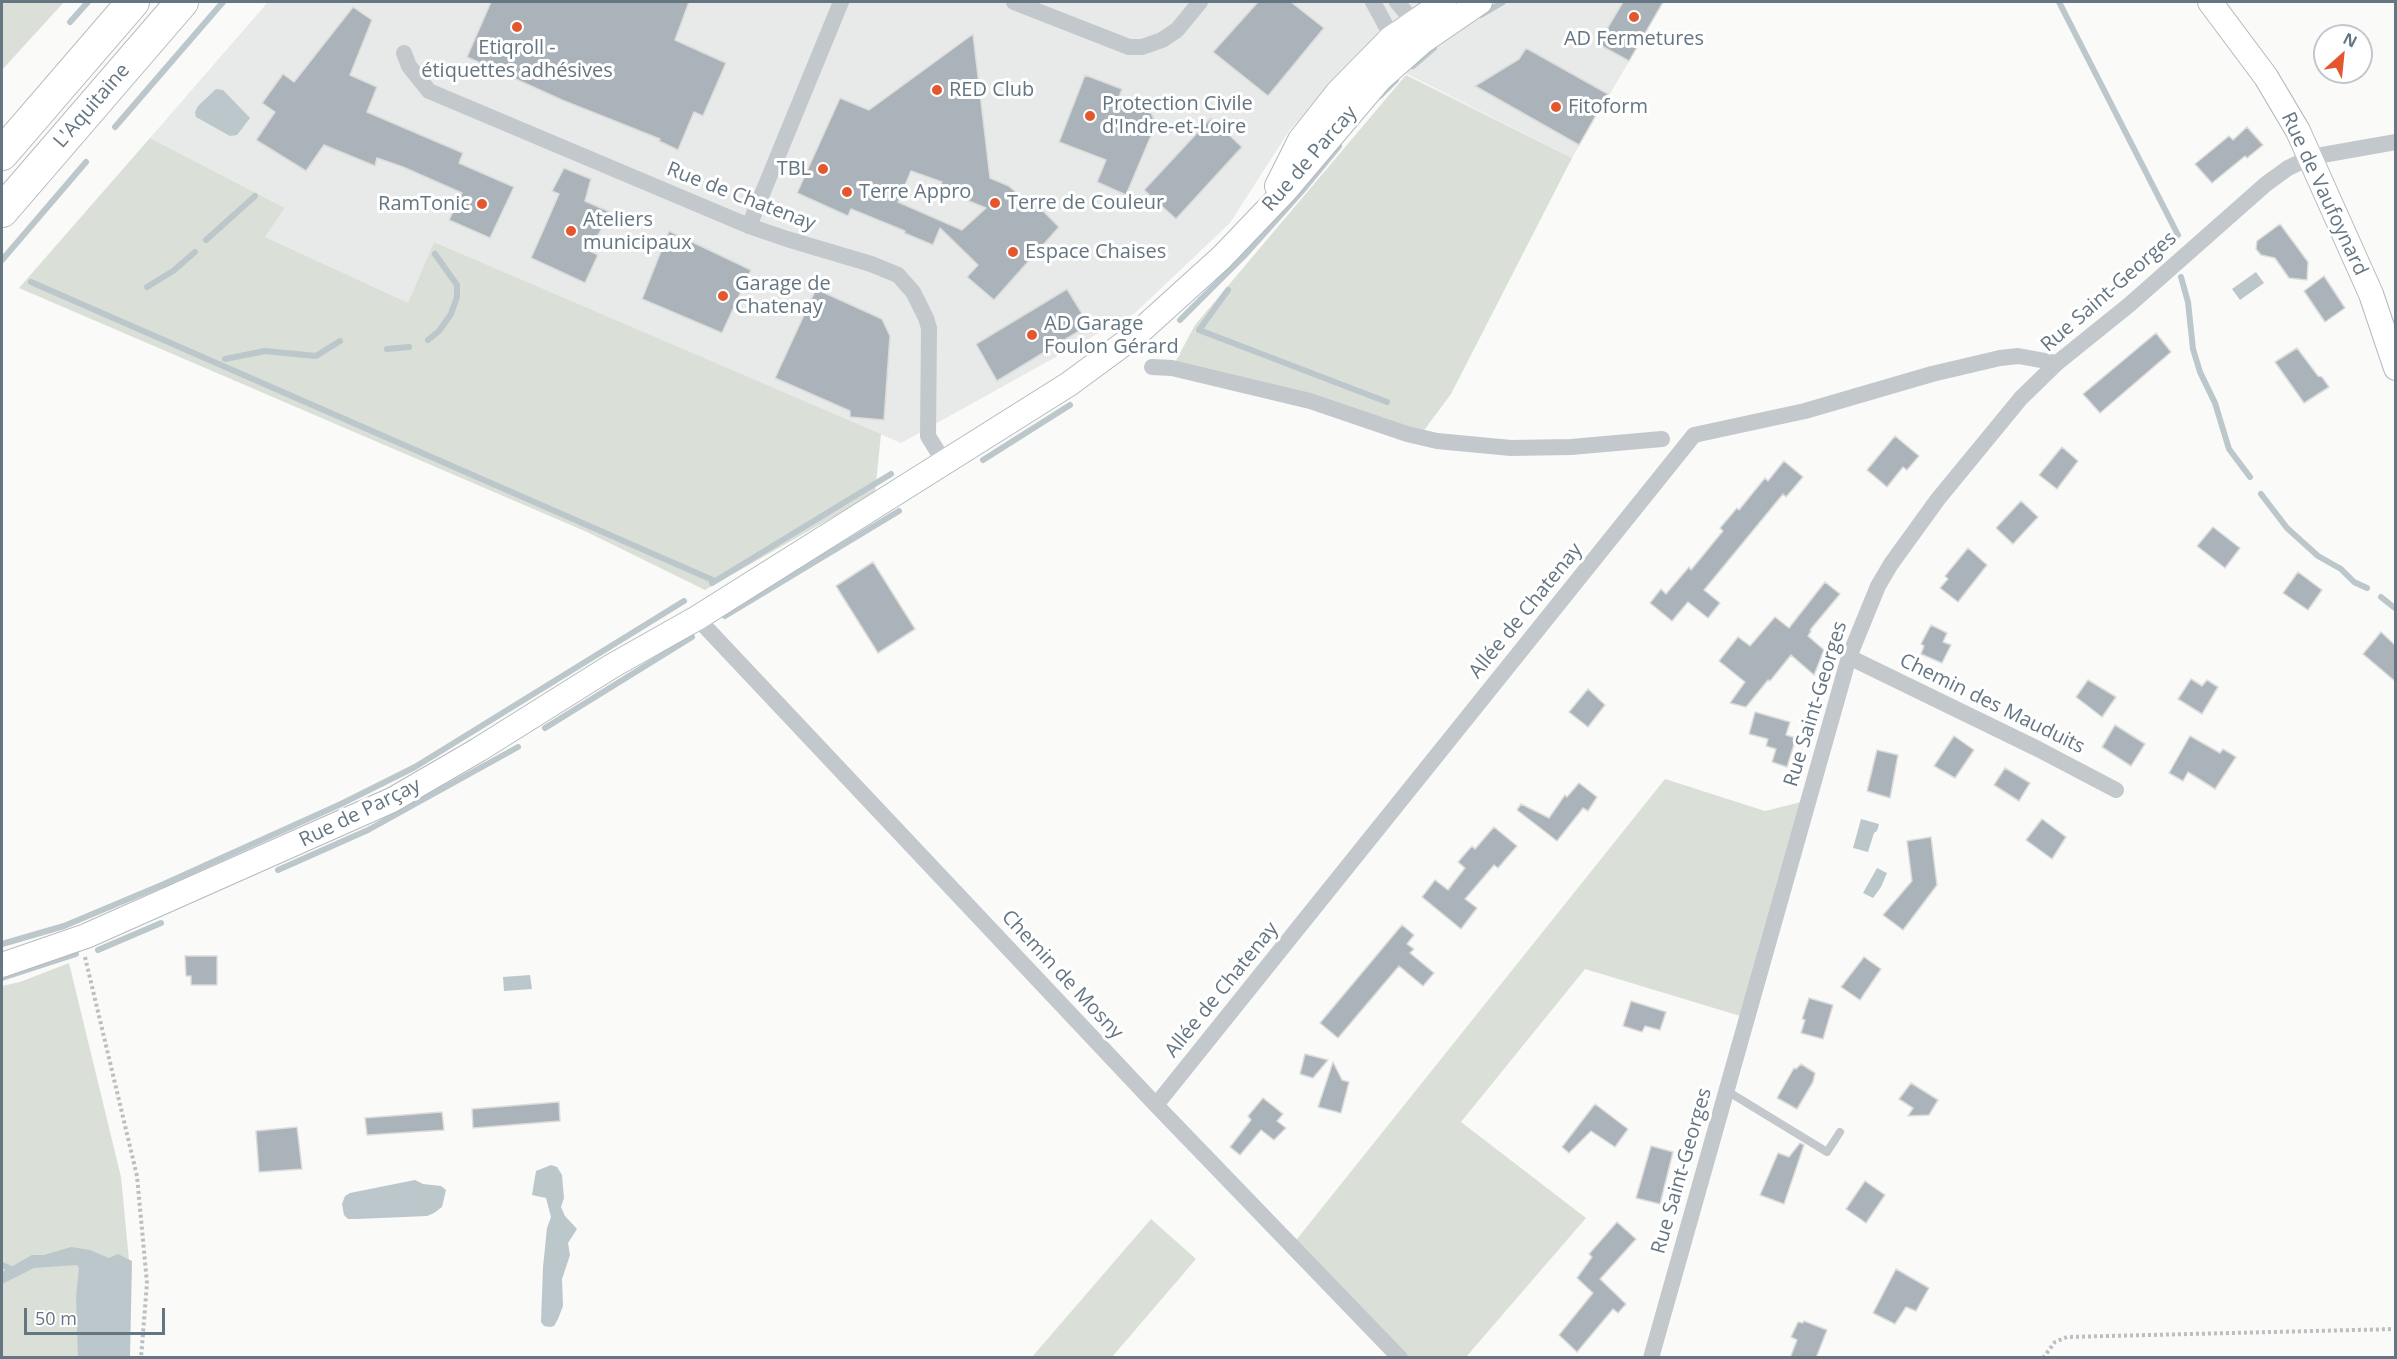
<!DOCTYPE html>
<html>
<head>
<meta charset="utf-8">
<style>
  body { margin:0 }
  #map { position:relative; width:2397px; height:1359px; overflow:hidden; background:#fafaf8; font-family:"Open Sans",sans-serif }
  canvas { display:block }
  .frame { position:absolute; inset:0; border:3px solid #657683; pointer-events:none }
  .north { position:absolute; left:2313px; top:24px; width:60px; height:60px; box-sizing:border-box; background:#fff; border:2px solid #c1c8cd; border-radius:50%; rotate:27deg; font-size:16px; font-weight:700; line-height:24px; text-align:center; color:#657683 }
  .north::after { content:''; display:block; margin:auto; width:21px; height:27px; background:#e4572e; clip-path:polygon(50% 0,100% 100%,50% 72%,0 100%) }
  .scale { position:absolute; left:24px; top:1308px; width:141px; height:27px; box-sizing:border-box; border:3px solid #657683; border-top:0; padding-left:8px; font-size:18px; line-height:21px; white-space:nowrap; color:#657683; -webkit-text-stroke:4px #fff; paint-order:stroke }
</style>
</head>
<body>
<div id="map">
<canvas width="2397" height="1359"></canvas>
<div class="frame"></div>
<div class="north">N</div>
<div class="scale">50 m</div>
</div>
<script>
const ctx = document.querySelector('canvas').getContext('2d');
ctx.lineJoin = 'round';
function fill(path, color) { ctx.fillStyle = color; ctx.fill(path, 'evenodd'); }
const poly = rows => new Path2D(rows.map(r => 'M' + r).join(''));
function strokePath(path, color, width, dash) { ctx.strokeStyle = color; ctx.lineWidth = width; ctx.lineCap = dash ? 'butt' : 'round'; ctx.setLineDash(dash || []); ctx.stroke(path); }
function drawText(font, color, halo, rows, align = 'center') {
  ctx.font = font + ' "Open Sans",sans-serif'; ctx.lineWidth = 6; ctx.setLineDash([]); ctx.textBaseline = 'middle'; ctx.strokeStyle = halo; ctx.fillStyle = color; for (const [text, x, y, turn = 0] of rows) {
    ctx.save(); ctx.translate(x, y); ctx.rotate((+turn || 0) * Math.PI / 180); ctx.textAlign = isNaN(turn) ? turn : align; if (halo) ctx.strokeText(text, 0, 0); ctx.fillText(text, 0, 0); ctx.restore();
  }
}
const built = poly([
  [268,2,1664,2,1572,158,1362,51,1289,131,1230,223,1135,313,901,443,434,242,408,304,265,237,285,208,150,138]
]);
const green = poly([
  [2,2,64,2,2,70],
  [1406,75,1572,158,1451,394,1419,437,1172,368,1195,325],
  [150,138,285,208,265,237,408,303,434,242,881,434,875,493,705,590,587,532,19,288],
  [1665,779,1765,811,1809,800,1747,1018,1585,969,1461,1122,1586,1218,1466,1357,1400,1357,1293,1244],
  [69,963,121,1177,131,1281,128,1357,2,1357,2,986,20,982],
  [1151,1219,1196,1259,1112,1357,1032,1357]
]);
const water = poly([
  [216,89,223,90,250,118,237,135,230,136,196,117,195,112,198,106],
  [2256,272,2264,283,2240,300,2232,289],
  [1861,819,1879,824,1877,831,1874,833,1868,852,1853,848],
  [1877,868,1887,873,1881,887,1873,898,1863,893],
  [530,975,532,989,504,991,503,977],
  [551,1165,557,1167,562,1175,564,1198,561,1207,565,1216,577,1229,568,1243,570,1255,562,1279,563,1306,558,1319,554,1326,550,1327,544,1326,541,1322,543,1267,547,1228,551,1217,546,1198,532,1195,536,1171],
  [415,1180,423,1184,441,1186,446,1190,442,1207,434,1213,427,1216,357,1219,348,1219,344,1215,342,1204,345,1196,350,1193],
  [71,1247,90,1250,109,1258,118,1254,132,1261,130,1357,78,1357,76,1297,79,1268,77,1265,34,1268,2,1284,2,1272,32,1255,44,1255]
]);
const stream = poly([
  [2059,2,2178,235],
  [1481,15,1503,2],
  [70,22,88,2],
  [1413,66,1434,48],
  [1380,96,1396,80],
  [115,127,223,2],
  [206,240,255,196],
  [2,260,86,162],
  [2181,277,2188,302,2193,349,2200,372,2215,403,2229,449,2250,477],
  [31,282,715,581],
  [147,287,173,271,195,252],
  [1228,290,1199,330,1387,402],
  [1180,320,1244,256,1302,191,1339,146],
  [428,340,439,331,451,314,457,297,457,285,435,254],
  [387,349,409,347],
  [225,359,265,351,316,356,340,341],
  [983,460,1070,405],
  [2261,494,2287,528,2318,556,2341,569,2354,582,2367,588],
  [712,583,891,474],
  [2381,597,2396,609],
  [725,616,899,511],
  [545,728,692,637],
  [278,870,368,830,518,747],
  [2,944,64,926,164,884,341,804,415,767,684,601],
  [98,950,161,923],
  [2,978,76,954],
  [2,1265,13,1270]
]);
const building = poly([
  [491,2,689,2,675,40,726,63,703,116,694,112,678,150,659,141,660,139,562,100,467,57,491,2],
  [1258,2,1291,2,1324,28,1268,96,1213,52,1258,2],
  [1623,2,1663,2,1629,61,1598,44,1623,2],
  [353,7,372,20,350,75,377,87,367,112,463,153,459,163,514,187,490,238,449,220,462,193,403,167,377,158,375,166,324,145,306,171,256,140,275,112,262,103,283,74,294,82,353,7],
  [973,34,990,178,1009,186,1031,206,1034,202,1059,227,994,300,967,277,978,265,940,228,933,245,904,233,905,231,851,209,848,216,797,193,840,98,869,110,973,34],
  [911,171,942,182,939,189,986,208,962,230,898,202,911,171],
  [1526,48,1608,94,1579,145,1475,86,1519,59,1526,48],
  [1085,75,1122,89,1118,100,1151,113,1156,124,1126,195,1097,182,1106,160,1059,142,1085,75],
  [1211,118,1242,147,1176,219,1144,190,1211,118],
  [2247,127,2263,145,2247,158,2245,156,2212,183,2195,164,2229,136,2233,140,2247,127],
  [564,168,591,179,585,201,610,212,590,251,598,255,585,283,531,258,559,194,552,191,564,168],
  [2280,224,2308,262,2307,280,2289,278,2275,258,2261,255,2256,249,2257,241,2280,224],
  [669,231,751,270,722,333,642,299,669,231],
  [2324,276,2345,308,2325,322,2304,291,2324,276],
  [816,289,882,319,890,336,884,420,850,417,850,411,775,378,816,289],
  [1067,289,1089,325,997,381,976,344,1067,289],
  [2156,333,2171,352,2100,413,2083,394,2156,333],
  [2297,348,2318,376,2322,377,2329,387,2304,403,2275,362,2297,348],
  [1895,436,1919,456,1907,470,1903,467,1887,487,1867,470,1895,436],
  [2062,447,2078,461,2057,489,2039,475,2062,447],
  [1784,461,1803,477,1786,497,1783,494,1704,590,1720,603,1708,618,1688,602,1672,621,1650,603,1661,589,1666,594,1689,567,1691,570,1723,531,1720,528,1737,508,1739,510,1765,478,1768,481,1784,461],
  [2021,501,2038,517,2013,544,1996,528,2021,501],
  [2213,527,2240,548,2225,568,2197,546,2213,527],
  [1968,548,1987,565,1958,602,1940,588,1948,579,1945,576,1968,548],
  [873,562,915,629,878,653,836,586,873,562],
  [2298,572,2322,590,2308,610,2283,593,2298,572],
  [1825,582,1840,594,1810,630,1811,631,1808,636,1824,650,1814,675,1791,655,1770,681,1768,680,1746,707,1730,703,1745,682,1719,661,1738,637,1750,646,1775,617,1789,628,1825,582],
  [1931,625,1947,633,1943,642,1951,645,1942,663,1921,654,1924,646,1921,644,1931,625],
  [2381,632,2396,646,2396,682,2363,654,2381,632],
  [2191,679,2202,686,2207,680,2218,687,2202,714,2178,699,2191,679],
  [2088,680,2116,697,2102,717,2076,697,2088,680],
  [1588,689,1605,705,1588,727,1569,712,1588,689],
  [1755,712,1790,722,1786,735,1796,738,1787,767,1772,762,1776,749,1766,746,1768,739,1749,734,1755,712],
  [2115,725,2145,744,2131,766,2102,747,2115,725],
  [1954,736,1974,750,1955,778,1934,766,1954,736],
  [2190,736,2220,753,2223,749,2236,757,2215,789,2188,772,2183,781,2169,773,2190,736],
  [1877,750,1898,755,1890,798,1867,791,1877,750],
  [2005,768,2030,783,2019,801,1994,785,2005,768],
  [1579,783,1597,797,1588,811,1583,808,1557,841,1517,810,1521,804,1549,818,1565,795,1567,797,1579,783],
  [2042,819,2066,837,2052,859,2026,840,2042,819],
  [1494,827,1517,846,1498,868,1494,865,1465,899,1477,908,1461,929,1422,897,1435,880,1448,890,1465,868,1458,862,1472,846,1475,849,1494,827],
  [1931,837,1937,885,1903,930,1883,915,1912,881,1907,841,1931,837],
  [1402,925,1414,935,1407,944,1414,949,1410,953,1434,973,1423,986,1399,966,1338,1038,1320,1023,1402,925],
  [185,956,217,956,217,985,191,985,191,976,186,976,185,956],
  [1864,957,1881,969,1860,1000,1841,987,1864,957],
  [1809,998,1833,1005,1823,1039,1801,1033,1805,1020,1802,1019,1809,998],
  [1631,1001,1666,1012,1660,1030,1645,1026,1642,1032,1623,1026,1631,1001],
  [1305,1054,1328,1060,1313,1078,1300,1074,1305,1054],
  [1333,1062,1342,1080,1349,1082,1341,1113,1318,1107,1333,1062],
  [1801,1064,1815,1073,1813,1082,1797,1109,1777,1098,1794,1068,1796,1069,1801,1064],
  [1911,1083,1938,1100,1929,1115,1908,1116,1913,1108,1899,1099,1911,1083],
  [1263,1098,1283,1114,1277,1121,1286,1128,1274,1140,1261,1130,1240,1155,1230,1147,1251,1120,1248,1116,1263,1098],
  [559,1102,560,1121,473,1128,472,1109,559,1102],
  [1595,1104,1628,1129,1615,1147,1591,1131,1569,1153,1562,1147,1595,1104],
  [442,1112,444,1130,367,1135,365,1118,442,1112],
  [297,1127,302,1169,259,1172,256,1131,297,1127],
  [1800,1143,1804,1145,1784,1204,1760,1195,1778,1153,1789,1157,1800,1143],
  [1651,1146,1673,1152,1660,1204,1636,1198,1651,1146],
  [1865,1181,1885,1195,1866,1223,1846,1209,1865,1181],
  [1617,1222,1636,1239,1600,1279,1626,1304,1618,1313,1613,1309,1577,1352,1559,1335,1593,1293,1577,1278,1592,1257,1589,1254,1617,1222],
  [1896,1269,1929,1288,1916,1311,1906,1307,1895,1324,1873,1313,1896,1269],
  [1804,1321,1827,1330,1816,1358,1790,1358,1797,1340,1791,1337,1798,1322,1803,1323,1804,1321]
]);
const path = poly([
  [85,957,137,1176,147,1283,141,1358],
  [2043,1358,2055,1342,2067,1337,2396,1329]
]);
const lane = poly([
  [1727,1091,1827,1152,1840,1132]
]);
const street = poly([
  [1014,2,1129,47,1142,47,1162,40,1177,30,1200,2],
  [1373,2,1386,26],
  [1397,2,1413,21,1413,33],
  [404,53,409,66,429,91,749,226,787,239,871,264,898,275,913,292,926,318,929,328,928,436,944,462],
  [749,226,841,2],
  [1152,367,1172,368,1310,401,1407,434,1437,441,1511,448,1571,447,1662,439],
  [697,618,1156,1105,1400,1358],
  [1849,657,2038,749,2116,790],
  [1156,1105,1694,435,1805,411,1932,374,2000,358,2018,356,2057,363],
  [1651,1358,1849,657,1878,586,1891,564,1938,499,2021,398,2057,363,2129,305,2266,184,2288,168,2311,157,2396,142]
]);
const secondary = poly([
  [2210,2,2266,77,2298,131,2371,294,2396,368],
  [1277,186,1300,140,1338,92,1390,39,1444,2],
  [2,965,86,936,392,800,478,750,612,666,697,618,1069,384,1137,334,1222,257,1285,191,1380,79,1423,41,1480,2]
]);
const highway = poly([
  [2,154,133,2],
  [2,211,182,2]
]);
const markers = [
  [1634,17,6,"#e4572e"],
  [517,27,6,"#e4572e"],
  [937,90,6,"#e4572e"],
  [1556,107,6,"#e4572e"],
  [1090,116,6,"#e4572e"],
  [823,169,6,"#e4572e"],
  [847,192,6,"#e4572e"],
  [995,203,6,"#e4572e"],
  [482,204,6,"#e4572e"],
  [571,231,6,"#e4572e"],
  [1013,252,6,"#e4572e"],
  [723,296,6,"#e4572e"],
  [1032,335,6,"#e4572e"]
];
const poiNames = [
  ["AD Fermetures",1634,39,"center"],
  ["Etiqroll -",517,48,"center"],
  ["étiquettes adhésives",517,71,"center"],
  ["RED Club",949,90],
  ["Protection Civile",1102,104],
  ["d'Indre-et-Loire",1102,127],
  ["Fitoform",1568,107],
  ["TBL",811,169,"right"],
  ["Terre Appro",859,192],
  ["Terre de Couleur",1007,203],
  ["RamTonic",470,204,"right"],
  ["Ateliers",583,220],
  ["municipaux",583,243],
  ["Espace Chaises",1025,252],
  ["Garage de",735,284],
  ["Chatenay",735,307],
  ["AD Garage",1044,324],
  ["Foulon Gérard",1044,347]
];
const streetNames = [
  ["L'Aquitaine",92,106,-49],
  ["Rue de Parcay",1310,159,-49],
  ["Rue de Vaufoynard",2324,194,65],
  ["Rue de Chatenay",741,197,21],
  ["Rue Saint-Georges",2109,292,-41],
  ["Allée de Chatenay",1526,611,-51],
  ["Rue Saint-Georges",1816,704,-73],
  ["Chemin des Mauduits",1992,704,26],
  ["Rue de Parçay",360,813,-26],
  ["Chemin de Mosny",1062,975,47],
  ["Allée de Chatenay",1222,990,-51],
  ["Rue Saint-Georges",1682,1171,-74]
];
fill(built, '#e8e9e9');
fill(green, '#dadfd7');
fill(water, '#bbc7cb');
strokePath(stream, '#bbc7cb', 6);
fill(building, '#aab3b9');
strokePath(building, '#dcdcda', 1.5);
strokePath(secondary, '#b3babf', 26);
strokePath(highway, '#b4b9bd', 34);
strokePath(path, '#bbbfc2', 4, [3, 3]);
strokePath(lane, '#c3c8cc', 8);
strokePath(street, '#c3c8cc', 16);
strokePath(secondary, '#fff', 24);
strokePath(highway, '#fff', 32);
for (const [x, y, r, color] of markers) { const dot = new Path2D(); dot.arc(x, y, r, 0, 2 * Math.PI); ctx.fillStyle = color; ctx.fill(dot); strokePath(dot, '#fff', 2); }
drawText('20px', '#657683', '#fff', poiNames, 'left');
drawText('20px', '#657683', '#fff', streetNames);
</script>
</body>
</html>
